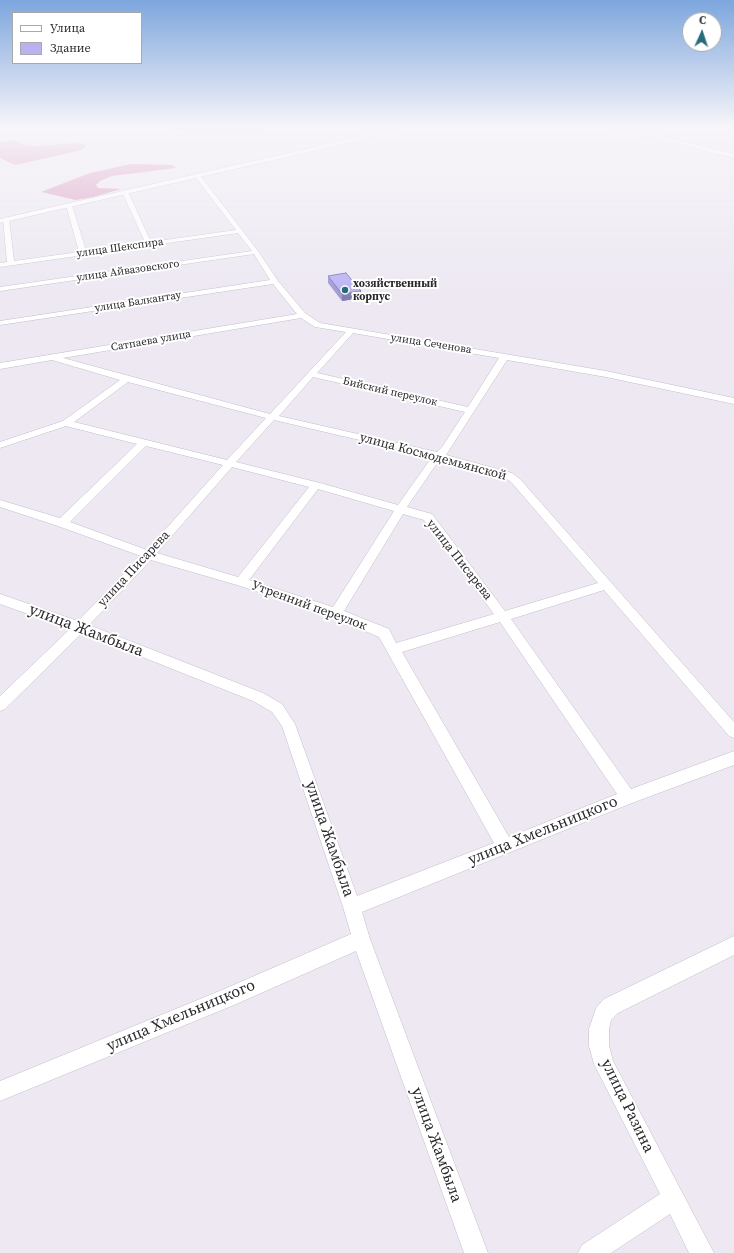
<!DOCTYPE html>
<html>
<head>
<meta charset="utf-8">
<style>
  body { margin:0 }
  #map { position:relative; width:734px; height:1253px; overflow:hidden; background:#ede8f2; font-family:"Source Serif 4",serif }
  canvas { display:block }
  .legend { position:absolute; left:12px; top:12px; width:130px; height:52px; box-sizing:border-box; background:#fff; border:1px solid #a9a9aa; margin:0; padding:5px 7px; list-style:none; font-size:12px; color:#29282b }
  .legend li { display:flex; align-items:center; gap:8px; height:20px }
  .legend b { width:20px; border:1px solid #a9a9aa }
  .north { position:absolute; left:682px; top:12px; width:40px; height:40px; box-sizing:border-box; background:#fff; border:1px solid #a9a9aa; border-radius:50%; rotate:3deg; font-size:11px; font-weight:700; line-height:16px; text-align:center; color:#29282b }
  .north::after { content:''; display:block; margin:auto; width:14px; height:18px; background:#276c7c; clip-path:polygon(50% 0,100% 100%,50% 72%,0 100%) }
</style>
</head>
<body>
<div id="map">
<canvas width="734" height="1253"></canvas>
<ul class="legend">
<li><b style="height:5px;background:#fff"></b>Улица</li>
<li><b style="height:11px;background:#b8b2f5"></b>Здание</li>
</ul>
<div class="north">С</div>
</div>
<script>
const ctx = document.querySelector('canvas').getContext('2d');
ctx.lineJoin = 'round';
function fill(path, color) { ctx.fillStyle = color; ctx.fill(path, 'evenodd'); }
const poly = rows => new Path2D(rows.map(r => 'M' + r).join(''));
function strokePath(path, color, width, dash) { ctx.strokeStyle = color; ctx.lineWidth = width; ctx.lineCap = dash ? 'butt' : 'round'; ctx.setLineDash(dash || []); ctx.stroke(path); }
function drawText(font, color, halo, rows, align = 'center') {
  ctx.font = font + ' "Source Serif 4",serif'; ctx.lineWidth = 4; ctx.setLineDash([]); ctx.textBaseline = 'middle'; ctx.strokeStyle = halo; ctx.fillStyle = color; for (const [text, x, y, turn = 0] of rows) {
    ctx.save(); ctx.translate(x, y); ctx.rotate((+turn || 0) * Math.PI / 180); ctx.textAlign = isNaN(turn) ? turn : align; if (halo) ctx.strokeText(text, 0, 0); ctx.fillText(text, 0, 0); ctx.restore();
  }
}
const green = poly([
  [167,125,262,125,264,129,252,132,227,132,182,130,167,127]
]);
const forest = poly([
  [14,140,25,145,35,146,79,143,87,145,82,150,15,165,0,158,0,142],
  [131,164,172,165,176,168,112,176,100,181,96,185,98,188,121,189,93,197,76,200,41,192,90,173]
]);
const minor = poly([
  [197,173,199,174,258,251,278,281,305,313,320,323,606,371,734,398,734,404,606,377,507,360,446,455,512,473,520,479,734,722,734,738,729,736,604,590,511,619,631,789,734,751,734,765,632,803,362,912,370,939,488,1253,464,1253,356,951,234,1005,0,1101,0,1081,222,990,351,934,343,907,282,726,272,712,253,701,82,633,5,709,0,711,0,696,70,629,0,604,0,594,78,621,141,556,58,526,0,507,0,500,60,518,137,444,66,426,0,448,0,442,63,421,120,380,52,360,0,369,0,363,297,314,273,284,0,325,0,321,270,280,254,254,0,291,0,287,252,251,238,233,0,267,0,263,7,262,3,219,6,217,9,219,14,261,79,252,66,205,69,203,72,205,86,251,145,242,122,192,125,190,128,192,151,242,236,230,194,175,197,173],
  [301,318,315,327,346,332,270,414,63,358,301,318],
  [353,333,499,358,468,407,317,373,353,333],
  [313,377,465,412,442,447,437,452,279,416,313,377],
  [128,382,266,418,227,460,74,422,128,382],
  [274,420,432,457,398,505,320,483,236,462,274,420],
  [146,446,223,465,147,550,70,522,146,446],
  [441,460,504,477,512,483,598,583,505,611,432,514,407,507,435,466,441,460],
  [232,467,309,487,238,577,157,553,232,467],
  [318,489,394,511,333,607,249,580,318,489],
  [403,514,424,520,494,614,396,643,389,629,344,611,403,514],
  [151,560,237,585,331,616,379,637,494,843,357,896,295,724,282,704,263,693,89,625,151,560],
  [500,622,617,794,509,837,402,652,500,622],
  [734,936,734,955,618,1013,611,1020,609,1029,609,1046,613,1061,714,1253,689,1253,670,1214,611,1253,578,1253,582,1245,660,1194,594,1064,589,1046,589,1029,596,1008,604,999,734,936]
]);
const major = poly([
  [392,125,402,125,365,139,0,223,0,219,363,136,392,125],
  [604,125,616,125,734,154,734,158,604,125]
]);
const wall = poly([
  [328,276,361,298,342,301,328,283]
]);
const shadedWall = poly([
  [361,291,361,298,342,301,342,294]
]);
const building = poly([
  [346,273,361,291,342,294,328,276,346,273]
]);
const markers = [
  [345,290,4,"#276c7c"]
];
const farStreetnames = [
  ["улица Шекспира",120,248,-8],
  ["улица Айвазовского",128,271,-8],
  ["улица Балкантау",138,302,-9],
  ["Сатпаева улица",151,341,-10],
  ["улица Сеченова",431,344,9],
  ["Бийский переулок",390,392,13]
];
const farPoinames = [
  ["хозяйственный",353,284],
  ["корпус",353,297]
];
const streetNames = [
  ["улица Космодемьянской",433,457,15],
  ["улица Писарева",459,560,52],
  ["улица Писарева",134,569,-47],
  ["Утренний переулок",309,606,20]
];
const nearStreetnames = [
  ["улица Жамбыла",86,631,21],
  ["улица Хмельницкого",543,831,-22],
  ["улица Жамбыла",329,839,71],
  ["улица Хмельницкого",181,1016,-23],
  ["улица Разина",627,1106,64],
  ["улица Жамбыла",436,1145,70]
];
fill(green, '#f7b5dd');
fill(forest, '#d897bf');
strokePath(minor, '#c2bec8', 1);
strokePath(major, '#c2bec8', 1);
fill(minor, '#fff');
fill(major, '#fff');
fill(wall, '#9e99d3');
fill(shadedWall, '#817dac');
fill(building, '#b8b2f5');
strokePath(building, '#817dac', 1);
const sky = ctx.createLinearGradient(0, 0, 0, 301);
sky.addColorStop(0, '#7da6dd');
sky.addColorStop(0.42, '#f7f5f9');
sky.addColorStop(1, '#f7f5f900');
ctx.fillStyle = sky;
ctx.fillRect(0, 0, 734, 301);
for (const [x, y, r, color] of markers) { const dot = new Path2D(); dot.arc(x, y, r, 0, 2 * Math.PI); ctx.fillStyle = color; ctx.fill(dot); strokePath(dot, '#fff', 1.5); }
drawText('11px', '#29282b', '#fff', farStreetnames);
drawText('bold 11px', '#29282b', '#fff', farPoinames, 'left');
drawText('13px', '#29282b', '#fff', streetNames);
drawText('16px', '#29282b', '#fff', nearStreetnames);
</script>
</body>
</html>
